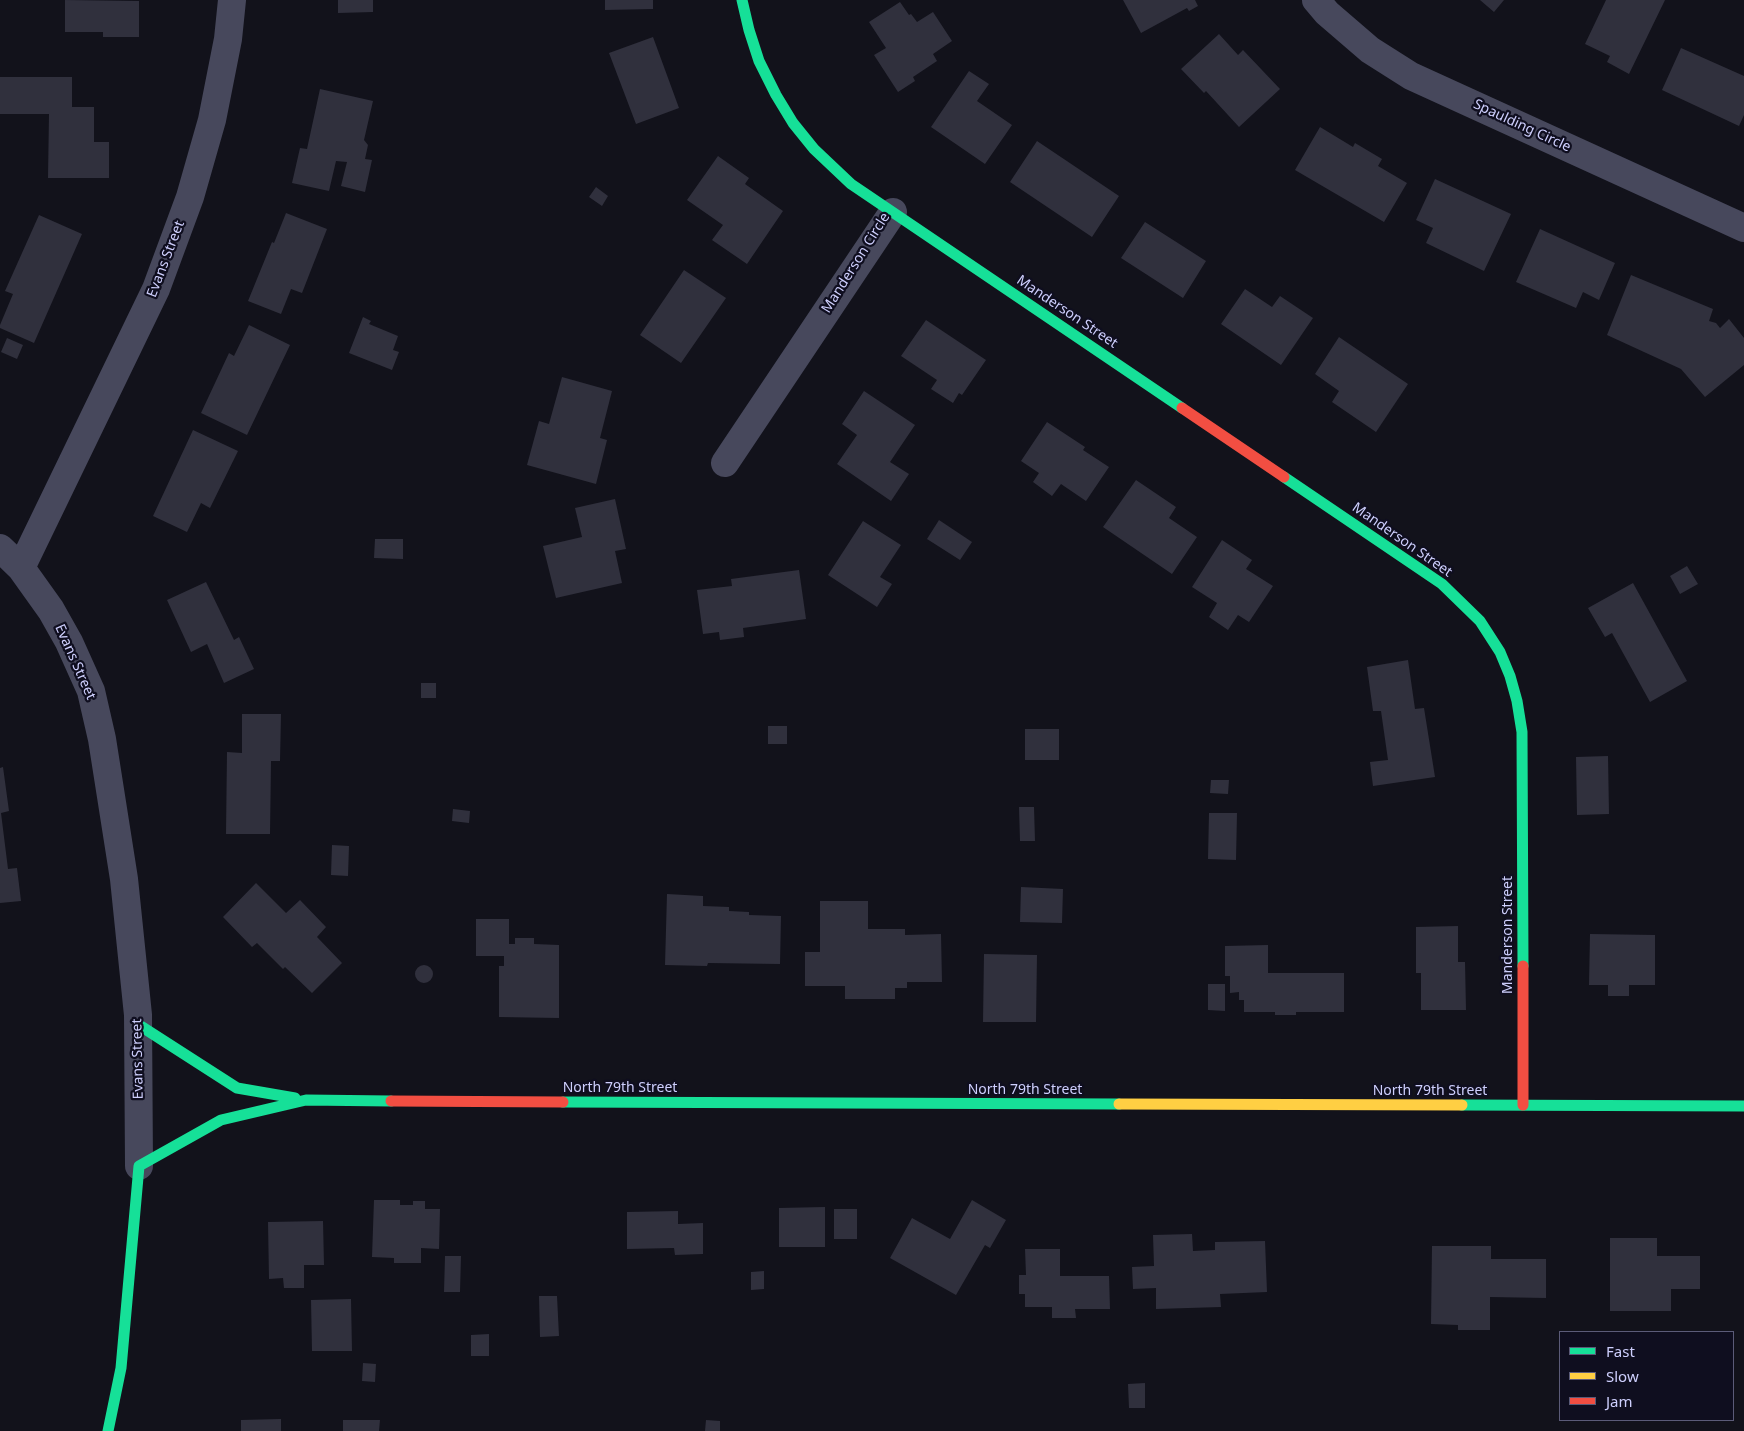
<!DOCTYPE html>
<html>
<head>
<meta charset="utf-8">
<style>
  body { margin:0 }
  #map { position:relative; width:1744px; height:1431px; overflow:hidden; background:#12121b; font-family:"Noto Sans",sans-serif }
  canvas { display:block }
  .legend { position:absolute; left:1559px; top:1331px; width:175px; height:90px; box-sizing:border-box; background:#0f0e1f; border:1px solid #5b5b78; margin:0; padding:6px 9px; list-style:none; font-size:15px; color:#cecffd }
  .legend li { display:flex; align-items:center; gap:10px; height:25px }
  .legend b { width:25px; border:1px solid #5b5b78 }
</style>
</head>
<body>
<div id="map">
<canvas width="1744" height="1431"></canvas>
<ul class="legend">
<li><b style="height:6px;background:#16e098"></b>Fast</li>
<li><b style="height:6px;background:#ffcf43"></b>Slow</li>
<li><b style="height:6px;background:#f24e42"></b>Jam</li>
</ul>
</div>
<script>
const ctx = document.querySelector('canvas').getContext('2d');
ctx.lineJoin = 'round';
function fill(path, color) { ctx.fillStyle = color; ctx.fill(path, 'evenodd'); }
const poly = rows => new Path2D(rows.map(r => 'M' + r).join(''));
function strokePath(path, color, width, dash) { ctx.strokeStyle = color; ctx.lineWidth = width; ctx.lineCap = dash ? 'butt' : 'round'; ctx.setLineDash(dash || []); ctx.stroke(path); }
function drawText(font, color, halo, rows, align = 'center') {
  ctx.font = font + ' "Noto Sans",sans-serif'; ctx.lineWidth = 4.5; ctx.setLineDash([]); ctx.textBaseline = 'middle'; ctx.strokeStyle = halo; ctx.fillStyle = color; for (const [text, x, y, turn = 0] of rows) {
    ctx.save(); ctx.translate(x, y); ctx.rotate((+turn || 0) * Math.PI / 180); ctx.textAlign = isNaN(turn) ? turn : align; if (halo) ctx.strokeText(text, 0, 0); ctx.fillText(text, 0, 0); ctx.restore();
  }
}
const building = poly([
  [65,0,139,1,139,37,103,37,103,32,65,32],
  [338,0,373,0,373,12,338,13],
  [605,0,653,0,653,9,605,10],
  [1123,0,1195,0,1198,6,1189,11,1187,8,1141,33],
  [1480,0,1504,0,1494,12],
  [1606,0,1665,0,1629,74,1607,62,1610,56,1585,44],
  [900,2,909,15,911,14,917,22,933,12,952,41,933,54,937,61,913,77,915,81,898,92,874,55,886,48,869,22],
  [1219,34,1238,55,1243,50,1280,89,1239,127,1206,91,1204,93,1181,69],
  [653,37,679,108,636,124,609,53],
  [1681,48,1744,76,1744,115,1739,126,1662,90],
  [969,71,989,84,977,101,1012,125,985,164,931,127],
  [0,77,72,77,72,107,94,107,94,142,109,142,109,178,48,178,49,114,0,114],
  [320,89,373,101,364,140,368,145,365,159,372,160,365,192,341,186,347,162,336,161,329,191,292,183,300,148,307,149],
  [1320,127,1353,147,1355,143,1382,159,1378,166,1407,183,1384,222,1295,170],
  [1037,141,1119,196,1092,237,1010,182],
  [718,156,749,178,745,184,783,211,747,264,712,240,723,225,687,200],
  [1435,179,1511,214,1484,271,1426,243,1433,228,1416,220],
  [596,187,608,196,602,206,589,197],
  [286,213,327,229,302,293,291,289,281,314,248,301,272,242,274,243],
  [39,215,82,234,34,343,0,328,0,325,13,294,5,291],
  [1145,222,1206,261,1183,298,1121,258],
  [1540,229,1615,263,1599,300,1583,292,1576,308,1516,282],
  [684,270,726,298,681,363,640,335],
  [1631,275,1713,309,1709,321,1716,323,1720,328,1729,319,1744,338,1744,365,1705,397,1681,369,1607,335],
  [1245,289,1272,307,1280,296,1313,318,1281,365,1221,324],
  [363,317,371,321,369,324,398,336,393,350,399,352,392,370,349,353],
  [926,320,986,360,962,395,959,393,953,403,931,389,937,380,901,356],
  [249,325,290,345,247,435,201,413,229,353,234,356],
  [1339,337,1408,384,1376,432,1332,402,1339,391,1315,374],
  [7,338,23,345,17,359,1,352],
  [562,377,612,391,600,438,607,440,596,484,527,465,539,421,549,424],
  [864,391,915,425,890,462,909,474,891,501,837,464,857,435,842,424],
  [1047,422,1085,447,1083,450,1109,467,1086,501,1061,484,1052,496,1033,482,1039,473,1021,461],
  [193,430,238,451,210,508,201,503,187,532,153,516],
  [1136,480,1176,507,1169,518,1197,537,1172,574,1103,527],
  [615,499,626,549,615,551,622,583,556,598,543,546,582,537,575,508],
  [939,520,972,542,960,560,927,539],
  [863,521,901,545,880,577,892,584,877,607,828,575],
  [375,539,403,539,403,559,374,558],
  [1222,540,1252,560,1246,569,1273,586,1249,622,1238,615,1228,630,1209,617,1217,603,1192,587],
  [1687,566,1698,584,1680,594,1670,576],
  [799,570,806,619,743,628,744,637,720,640,719,632,703,634,697,590,732,586,731,579],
  [206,582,234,640,239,637,254,669,224,683,207,644,191,652,167,600],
  [1633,583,1687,681,1650,702,1612,633,1605,637,1588,608],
  [1408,660,1415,709,1424,708,1435,777,1373,786,1370,762,1388,760,1381,711,1373,711,1367,667],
  [421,683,436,683,436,698,421,698],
  [242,714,281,714,280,761,271,761,270,834,226,834,227,752,242,753],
  [768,726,787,726,787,744,768,744],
  [1025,729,1059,729,1059,760,1025,760],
  [1608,756,1609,814,1577,815,1576,757],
  [3,767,9,811,1,813,8,869,17,868,21,901,0,903,0,768],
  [1211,780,1229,780,1228,794,1210,793],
  [1019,807,1034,807,1035,841,1020,841],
  [453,809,470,811,469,823,452,821],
  [1209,813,1237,813,1236,860,1208,859],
  [332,845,349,846,348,876,331,875],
  [256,883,286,913,300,900,326,927,317,937,342,963,312,993,285,967,283,969,257,943,252,947,223,917],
  [1021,887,1063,889,1062,923,1020,922],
  [667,894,703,896,703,906,729,907,729,911,749,912,749,915,781,916,780,964,708,963,707,966,665,965],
  [820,901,868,901,868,929,905,929,905,935,941,934,942,982,907,982,907,988,895,988,895,999,845,999,845,986,805,986,805,952,820,952],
  [476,919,509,919,509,944,515,944,515,938,534,938,534,944,559,945,559,1018,499,1017,499,966,504,966,504,956,476,956],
  [1458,926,1458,962,1465,962,1466,1010,1421,1010,1421,973,1416,973,1416,927],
  [1590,934,1655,935,1655,985,1629,985,1629,996,1608,996,1608,985,1589,985],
  [1268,945,1268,973,1344,973,1344,1012,1296,1012,1296,1015,1275,1015,1275,1012,1244,1012,1244,1000,1239,1000,1239,992,1230,993,1230,976,1225,976,1225,946],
  [984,954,1037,955,1036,1022,983,1022],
  '415 974a9 9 0 1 1 18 0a9 9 0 1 1-18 0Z',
  [1208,984,1225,984,1225,1011,1208,1010],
  [374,1200,400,1200,400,1205,413,1205,413,1201,425,1201,425,1209,440,1209,439,1249,421,1248,421,1263,394,1263,394,1258,372,1257],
  [972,1200,1006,1220,990,1248,985,1245,956,1295,890,1258,912,1218,950,1239],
  [825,1207,825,1247,779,1247,779,1208],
  [834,1209,857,1209,857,1239,834,1239],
  [678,1211,678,1224,703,1223,703,1254,675,1255,674,1248,627,1249,627,1212],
  [323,1221,324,1265,304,1265,304,1288,284,1288,283,1278,269,1279,268,1222],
  [1192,1234,1193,1251,1215,1250,1215,1242,1265,1241,1267,1292,1220,1294,1221,1307,1156,1309,1156,1288,1133,1289,1132,1267,1154,1266,1153,1235],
  [1610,1238,1657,1238,1657,1256,1700,1256,1700,1289,1671,1289,1671,1311,1610,1311],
  [1432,1246,1491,1246,1491,1259,1546,1259,1546,1298,1490,1297,1490,1330,1458,1330,1458,1325,1431,1324],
  [1025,1249,1060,1249,1060,1276,1109,1276,1110,1309,1075,1309,1076,1318,1052,1318,1052,1307,1025,1307,1025,1294,1019,1294,1019,1275,1026,1275],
  [445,1256,461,1256,460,1292,444,1292],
  [764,1271,764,1289,751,1290,751,1272],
  [539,1296,557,1296,559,1336,540,1337],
  [351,1299,352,1351,312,1351,311,1300],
  [489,1334,489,1356,471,1356,471,1335],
  [363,1363,376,1364,375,1382,362,1381],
  [1145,1383,1145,1408,1129,1408,1128,1384],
  [281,1419,281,1431,241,1431,241,1420],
  [343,1420,380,1420,379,1431,343,1431],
  [706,1420,720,1421,720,1431,705,1431]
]);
const street = poly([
  [1316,0,1327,13,1370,50,1411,76,1744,228],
  [725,463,893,212],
  [0,548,21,568],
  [139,1166,138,1015,124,879,102,739,91,691,69,642,51,610,21,568,156,289,190,197,212,120,228,39,232,0]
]);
const fast = poly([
  [742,0,749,30,759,61,776,95,793,123,814,149,851,184,1182,408],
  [1284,477,1442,584,1480,621,1500,652,1510,676,1517,701,1522,732,1523,966],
  [139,1025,237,1088,295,1098],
  [563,1102,1119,1104],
  [1462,1105,1744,1106],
  [108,1431,121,1368,139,1166,221,1120,306,1100,391,1101]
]);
const slow = poly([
  [1119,1104,1462,1105]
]);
const jam = poly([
  [1182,408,1284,477],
  [1523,966,1523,1105],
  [391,1101,563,1102]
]);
const streetNames = [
  ["Spaulding Circle",1522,126,25],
  ["Evans Street",166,259,-69],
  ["Manderson Circle",856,263,-58],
  ["Manderson Street",1067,312,34],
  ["Manderson Street",1402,540,35],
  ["Evans Street",75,662,66],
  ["Manderson Street",1508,935,-90],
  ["Evans Street",138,1059,-91],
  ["North 79th Street",620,1088],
  ["North 79th Street",1025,1090],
  ["North 79th Street",1430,1091]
];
fill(building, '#30303d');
strokePath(street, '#47485c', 28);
strokePath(fast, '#16e098', 11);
strokePath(slow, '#ffcf43', 11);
strokePath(jam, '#f24e42', 11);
drawText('14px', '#cecffd', '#0f0e1f', streetNames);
</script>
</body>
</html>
